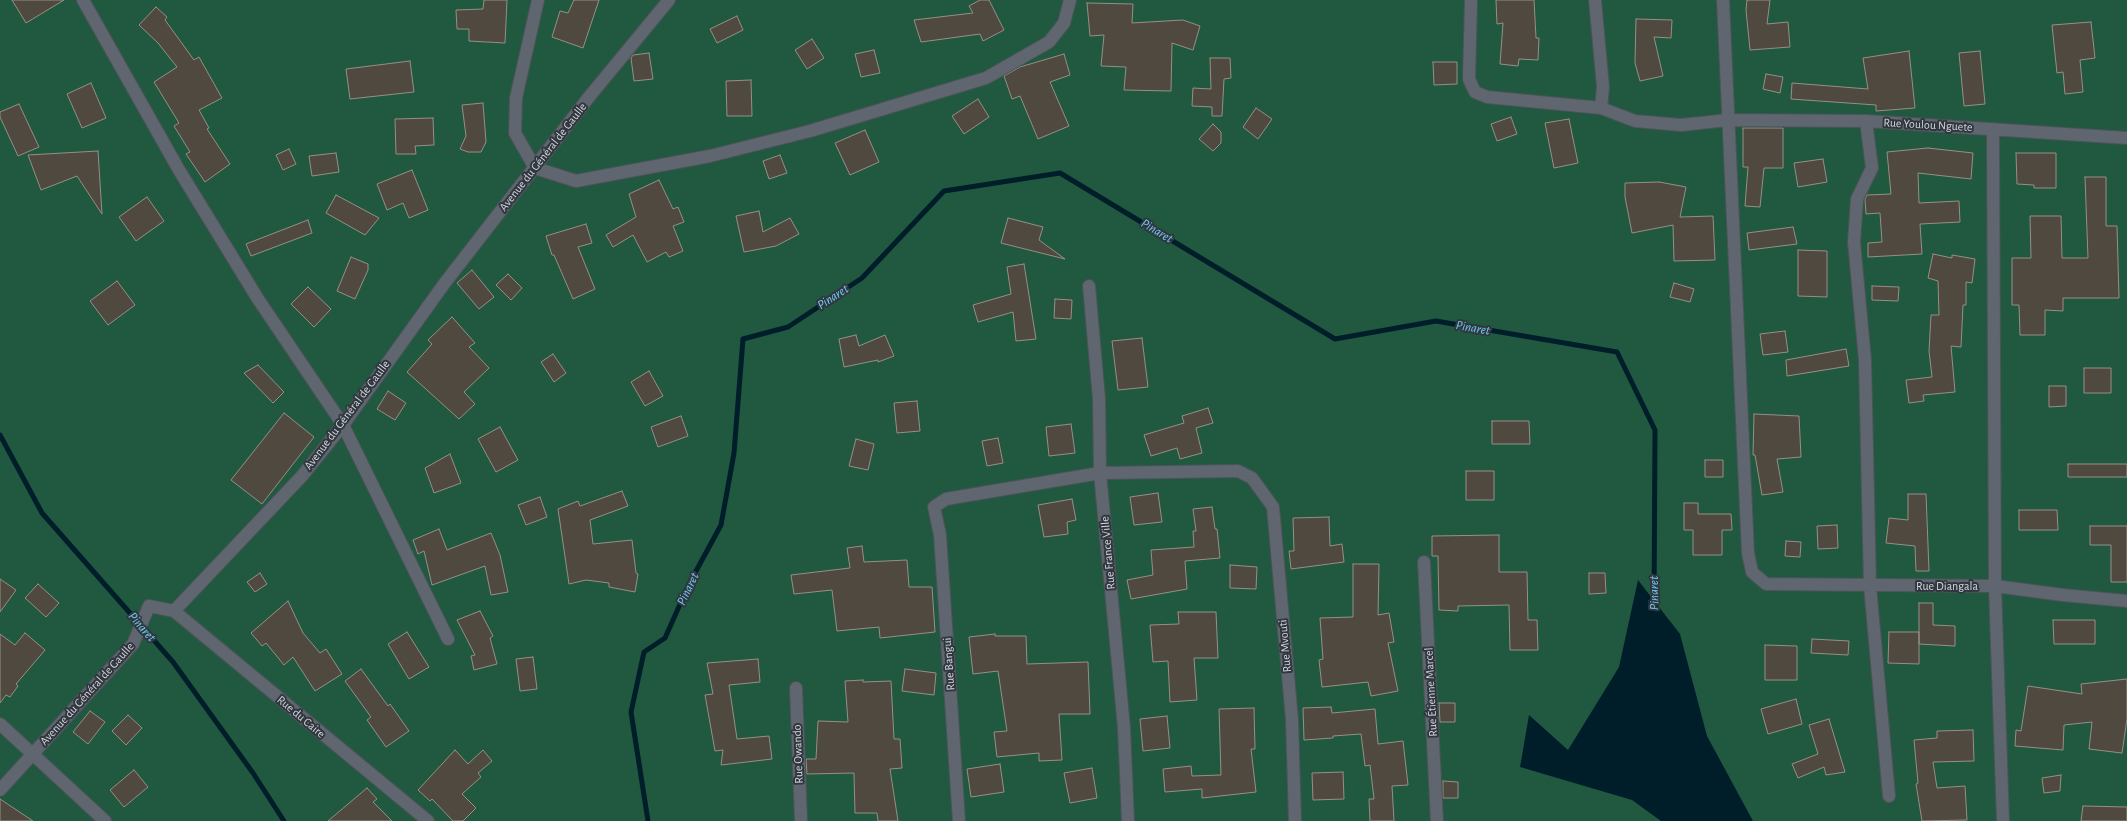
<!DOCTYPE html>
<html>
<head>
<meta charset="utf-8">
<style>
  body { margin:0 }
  canvas { display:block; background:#31373f }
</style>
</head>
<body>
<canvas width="2127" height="821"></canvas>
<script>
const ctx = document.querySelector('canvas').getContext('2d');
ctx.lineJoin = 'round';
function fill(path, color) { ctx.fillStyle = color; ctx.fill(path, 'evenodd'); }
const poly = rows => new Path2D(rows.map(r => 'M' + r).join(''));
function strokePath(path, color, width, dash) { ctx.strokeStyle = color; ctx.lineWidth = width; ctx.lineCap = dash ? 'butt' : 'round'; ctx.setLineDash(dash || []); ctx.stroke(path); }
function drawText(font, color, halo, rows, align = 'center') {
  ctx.font = font + ' "Alegreya Sans",sans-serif'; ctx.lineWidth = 4; ctx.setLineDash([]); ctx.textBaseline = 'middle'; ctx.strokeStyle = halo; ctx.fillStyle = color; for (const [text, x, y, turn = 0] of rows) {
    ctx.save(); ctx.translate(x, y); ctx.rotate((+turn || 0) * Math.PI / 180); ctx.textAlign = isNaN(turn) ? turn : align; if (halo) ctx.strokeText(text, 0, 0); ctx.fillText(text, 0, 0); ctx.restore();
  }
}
const green = poly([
  [0,0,2127,0,2127,821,0,821]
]);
const water = poly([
  [1638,580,1680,634,1707,736,1753,821,1661,821,1632,800,1520,767,1529,715,1568,750,1619,667]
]);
const stream = poly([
  [0,435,42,513,173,662,253,773,284,821],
  [648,821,631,712,644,652,665,638,689,584,721,525,734,453,743,339,788,327,862,278,944,191,1060,173,1335,339,1436,321,1617,352,1655,430,1654,607]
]);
const building = poly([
  [12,0,64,0,26,23,12,0],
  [484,0,507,0,505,43,469,41,469,29,457,29,456,10,483,9,484,0],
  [574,0,599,0,583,48,552,37,560,11,568,13,574,0],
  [980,0,989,0,1004,30,983,41,980,34,921,42,914,20,973,13,969,6,980,0],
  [1496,0,1534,0,1536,38,1539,38,1538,60,1519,59,1518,66,1500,64,1503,23,1497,24,1496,0],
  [1747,0,1770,0,1767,24,1788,22,1790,47,1750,50,1746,10,1747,0],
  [1087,3,1133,4,1132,23,1183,20,1200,26,1193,50,1172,43,1171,91,1124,90,1126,67,1101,66,1104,35,1090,36,1087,3],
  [156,7,167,17,165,20,194,60,199,57,222,98,199,110,209,128,207,129,230,164,205,182,186,154,190,152,174,126,179,123,154,82,177,67,158,43,139,25,156,7],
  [737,16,743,30,717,43,710,29,737,16],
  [1636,19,1672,20,1671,38,1654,37,1663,76,1640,81,1635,63,1636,19],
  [2091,22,2095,58,2080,60,2083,92,2065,94,2063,72,2057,73,2052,25,2091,22],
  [812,39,824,58,807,69,795,50,812,39],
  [874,50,880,73,861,77,855,54,874,50],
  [1909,51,1915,108,1876,111,1876,105,1791,99,1792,83,1868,89,1863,58,1909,51],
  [1980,51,1985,104,1964,106,1959,53,1980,51],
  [649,53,653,79,634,81,631,58,633,55,649,53],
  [1064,54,1070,75,1050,82,1069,126,1038,139,1020,96,1012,99,1004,76,1020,67,1064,54],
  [1210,58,1230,58,1231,78,1224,79,1222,116,1212,116,1212,107,1192,106,1193,88,1211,89,1210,58],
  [410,61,414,92,350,99,346,69,410,61],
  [1433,62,1457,62,1457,84,1434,85,1433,62],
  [1766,74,1783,77,1780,93,1763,89,1766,74],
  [751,80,752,116,727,116,726,81,751,80],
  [91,83,106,118,82,128,67,94,91,83],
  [978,99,989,117,964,134,952,116,978,99],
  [483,103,486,142,481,152,468,152,460,149,466,136,462,105,483,103],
  [19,104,39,147,18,156,0,117,0,112,19,104],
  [1256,108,1272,119,1258,139,1243,127,1256,108],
  [1511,117,1517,134,1497,141,1491,124,1511,117],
  [433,118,434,145,415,146,416,154,396,154,395,119,433,118],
  [1569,119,1578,163,1554,168,1545,123,1569,119],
  [1213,124,1221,132,1221,143,1213,151,1199,139,1213,124],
  [1743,128,1783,128,1783,168,1764,168,1760,207,1745,206,1748,167,1743,167,1743,128],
  [865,130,879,162,850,175,835,143,865,130],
  [1928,148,1973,153,1971,179,1918,173,1919,203,1959,201,1960,222,1920,224,1922,254,1868,257,1868,243,1882,242,1880,213,1866,214,1865,199,1867,195,1891,194,1887,152,1928,148],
  [289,149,296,164,283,170,276,155,289,149],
  [98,151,102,214,77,176,41,190,28,155,98,151],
  [336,153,339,172,312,176,309,156,336,153],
  [2016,153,2056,153,2056,188,2034,188,2034,185,2017,184,2016,153],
  [780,155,787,173,769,179,763,161,780,155],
  [1823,159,1827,182,1798,187,1794,163,1823,159],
  [412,170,428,210,409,218,403,203,387,210,377,184,412,170],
  [2085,177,2106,177,2106,226,2117,226,2119,298,2063,298,2063,311,2045,310,2045,335,2020,335,2019,305,2012,305,2012,258,2031,258,2030,216,2061,216,2062,258,2088,258,2085,177],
  [659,180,673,209,678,207,684,222,673,226,683,251,669,257,666,252,647,262,633,235,613,247,606,235,636,217,629,194,659,180],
  [1659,182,1686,187,1680,217,1713,216,1715,260,1674,261,1673,225,1632,233,1625,197,1625,183,1659,182],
  [336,195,379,218,365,235,326,213,336,195],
  [147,197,164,221,136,241,119,217,147,197],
  [759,211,763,232,790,218,799,234,776,246,744,252,736,216,759,211],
  [1008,218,1043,227,1039,240,1065,259,1001,243,1008,218],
  [308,220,312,233,251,256,246,244,308,220],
  [586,224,592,243,578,247,595,289,573,299,554,255,552,255,546,236,586,224],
  [1793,227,1797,244,1749,250,1747,233,1793,227],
  [1798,250,1827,251,1827,297,1798,296,1798,250],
  [1933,254,1952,258,1952,255,1975,259,1972,283,1966,282,1966,305,1963,305,1961,347,1951,346,1955,392,1923,395,1924,401,1909,403,1906,380,1932,377,1929,351,1931,315,1939,315,1938,281,1928,278,1933,254],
  [351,257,368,264,368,270,355,299,337,291,351,257],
  [1024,264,1036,339,1016,341,1013,312,978,322,973,305,1011,294,1007,267,1024,264],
  [472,270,494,297,479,309,457,283,472,270],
  [508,274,522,288,511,300,496,285,508,274],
  [117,281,135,305,108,325,90,301,117,281],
  [1674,283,1694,289,1690,302,1670,297,1674,283],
  [1872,286,1899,287,1898,301,1872,300,1872,286],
  [308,287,331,309,314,327,291,304,308,287],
  [1055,299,1072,300,1071,319,1054,318,1055,299],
  [452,317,475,343,469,347,489,368,464,392,475,404,459,419,407,372,432,344,428,340,452,317],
  [1785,331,1788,352,1763,355,1760,334,1785,331],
  [856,335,859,346,885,335,894,356,878,362,878,360,844,367,839,339,856,335],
  [1142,338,1148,387,1118,390,1112,341,1142,338],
  [1846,349,1849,366,1787,376,1786,360,1846,349],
  [553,354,566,373,554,382,541,362,553,354],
  [258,365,284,392,273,403,244,373,258,365],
  [2084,368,2111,368,2111,393,2084,393,2084,368],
  [649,371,663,396,645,406,631,382,649,371],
  [2049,386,2066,386,2066,406,2049,407,2049,386],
  [388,391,406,403,395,420,377,409,388,391],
  [917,401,920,431,897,433,894,403,917,401],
  [1208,408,1213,423,1196,428,1202,453,1180,459,1177,448,1151,456,1144,435,1184,423,1182,416,1208,408],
  [284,413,314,437,262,504,231,480,284,413],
  [1754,414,1799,416,1801,457,1777,459,1783,492,1762,495,1755,455,1753,455,1754,414],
  [681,416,688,436,658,447,651,427,681,416],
  [1492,421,1529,421,1530,444,1492,444,1492,421],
  [1071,424,1075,453,1049,456,1046,427,1071,424],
  [500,427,518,460,496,472,478,439,500,427],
  [998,438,1003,463,987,466,982,441,998,438],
  [856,439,874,444,868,470,849,466,856,439],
  [450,454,461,483,434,493,425,468,450,454],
  [1705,460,1723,460,1723,477,1705,477,1705,460],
  [2068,464,2127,464,2127,477,2068,477,2068,464],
  [1466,471,1494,471,1494,500,1466,500,1466,471],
  [622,491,628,506,590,520,593,544,632,540,636,573,638,574,635,592,609,587,609,583,586,580,569,584,558,509,578,501,580,506,622,491],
  [1158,493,1162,522,1134,525,1130,497,1158,493],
  [1908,494,1926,494,1929,571,1916,571,1915,546,1886,543,1889,518,1908,520,1908,494],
  [540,497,547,517,526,525,518,505,540,497],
  [1072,499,1076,520,1067,522,1068,534,1044,537,1038,505,1072,499],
  [1684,503,1698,503,1698,514,1731,514,1732,530,1722,530,1722,555,1693,555,1693,530,1684,530,1684,503],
  [1212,507,1215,529,1217,529,1220,558,1185,561,1187,589,1131,599,1127,580,1153,575,1151,550,1194,547,1193,531,1196,531,1193,509,1212,507],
  [2019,510,2057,510,2058,530,2019,530,2019,510],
  [1329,517,1330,546,1342,544,1344,562,1291,569,1289,551,1294,551,1293,518,1329,517],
  [1837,525,1838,548,1818,549,1817,526,1837,525],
  [2090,526,2127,526,2127,582,2111,582,2111,545,2090,545,2090,526],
  [439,529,447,550,491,533,500,555,508,592,491,595,485,566,432,585,424,551,418,554,413,540,439,529],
  [1499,535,1499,572,1527,572,1528,620,1537,620,1538,650,1510,650,1509,605,1458,606,1458,611,1439,610,1438,556,1432,556,1432,536,1499,535],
  [1786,541,1801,542,1800,557,1785,556,1786,541],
  [862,546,864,562,907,560,909,587,932,587,935,632,880,638,879,627,837,631,832,590,794,594,791,575,850,568,847,548,862,546],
  [1353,564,1379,564,1378,615,1389,613,1394,642,1388,643,1398,691,1371,696,1368,682,1322,687,1319,660,1323,659,1320,618,1353,617,1353,564],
  [1230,565,1257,567,1256,589,1230,588,1230,565],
  [260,573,267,584,255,592,247,582,260,573],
  [1589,573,1605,573,1606,593,1589,594,1589,573],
  [0,579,16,590,0,612,0,579],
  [38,584,59,603,46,617,25,598,38,584],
  [288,601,303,633,320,653,326,649,342,674,315,691,293,657,284,665,266,643,262,646,251,633,288,601],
  [1919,603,1933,603,1933,625,1955,626,1955,646,1919,644,1919,603],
  [480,611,493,636,490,638,497,664,474,670,471,656,475,655,457,620,480,611],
  [1178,612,1216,612,1218,658,1194,658,1197,700,1170,702,1168,661,1153,662,1150,625,1179,624,1178,612],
  [2053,620,2095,620,2095,644,2054,644,2053,620],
  [407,632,429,667,409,679,388,644,407,632],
  [1889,632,1919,632,1919,664,1888,663,1889,632],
  [25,633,45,650,16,684,18,686,10,697,6,695,0,703,0,634,15,645,25,633],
  [995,634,995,636,1026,636,1027,664,1088,662,1090,714,1059,714,1062,760,1039,761,1039,753,997,757,994,732,1007,731,998,671,973,674,969,637,995,634],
  [1812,639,1849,641,1848,655,1811,653,1812,639],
  [1765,645,1797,646,1797,680,1765,680,1765,645],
  [533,657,537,689,520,691,516,659,533,657],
  [758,659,760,682,729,685,737,739,769,736,772,759,721,765,723,750,715,751,705,695,713,694,707,663,758,659],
  [361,669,388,706,390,704,409,731,386,747,367,720,371,717,345,681,361,669],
  [905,669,936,673,934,695,902,691,905,669],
  [2127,679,2127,719,2122,753,2089,749,2092,722,2064,725,2063,750,2015,746,2016,730,2021,731,2028,686,2082,694,2081,684,2127,679],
  [863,680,863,682,891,681,894,739,900,739,902,768,890,769,898,821,878,821,877,813,855,813,854,773,807,774,806,759,816,759,818,721,848,722,845,681,863,680],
  [1796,699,1802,724,1768,734,1761,709,1796,699],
  [1439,703,1455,703,1455,722,1440,722,1439,703],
  [1331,707,1332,713,1375,709,1378,744,1403,741,1408,785,1392,786,1394,821,1370,821,1369,799,1374,799,1370,765,1365,766,1361,734,1333,736,1333,738,1304,740,1303,708,1331,707],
  [1254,708,1255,749,1251,749,1256,792,1202,798,1202,789,1165,792,1163,769,1191,766,1192,776,1221,775,1219,709,1254,708],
  [90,711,105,722,88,744,73,732,90,711],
  [128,715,142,728,126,745,112,731,128,715],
  [1167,716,1170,748,1143,751,1140,719,1167,716],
  [1829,719,1845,772,1826,775,1824,767,1798,778,1792,764,1818,754,1809,725,1829,719],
  [1973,730,1974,761,1933,762,1937,788,1965,786,1967,820,1922,821,1916,784,1918,783,1914,740,1937,738,1937,731,1973,730],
  [455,750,468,764,483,750,492,761,478,773,481,777,462,794,476,808,463,821,453,821,432,799,430,801,418,790,455,750],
  [1000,764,1004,792,971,797,967,769,1000,764],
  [1092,768,1097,798,1070,803,1064,773,1092,768],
  [134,770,148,787,124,807,110,790,134,770],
  [1343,772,1344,799,1313,800,1312,773,1343,772],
  [2061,775,2060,791,2044,793,2042,778,2061,775],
  [1443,781,1458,782,1458,798,1443,798,1443,781],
  [367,788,377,799,373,802,392,821,328,821,367,788],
  [0,799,33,821,0,821,0,799],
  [2083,806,2127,807,2127,821,2081,821,2083,806]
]);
const minor = poly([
  [83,0,179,170,258,299,343,425,448,639],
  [538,0,516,98,515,133,535,168,576,181,710,156,810,131,986,78,1049,42,1064,23,1070,0],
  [1471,0,1469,79,1475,92,1487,97,1601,108,1635,121,1681,125,1728,120,1866,121,2127,138],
  [1595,0,1603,87,1601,108],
  [1723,0,1748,553,1752,572,1766,584,1995,586,2063,595,2127,601],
  [1866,121,1872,168,1857,199,1854,242,1865,360,1870,586,1889,796],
  [1993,129,1995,586,2003,821],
  [1089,286,1099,399,1100,473,1124,728,1128,821],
  [1424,562,1437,821],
  [174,611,428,821],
  [796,688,801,821],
  [0,724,105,821],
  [0,790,133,644,149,606,174,611,302,476,343,425,444,284,589,97,669,0],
  [959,821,940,535,934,507,946,499,1100,473,1238,471,1252,478,1273,507,1292,720,1295,821]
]);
const streetNames = [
  ["Rue Youlou Nguete",1928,125,3],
  ["Avenue du Général de Gaulle",543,157,-52],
  ["Avenue du Général de Gaulle",347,415,-53],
  ["Rue France Ville",1108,553,-95],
  ["Rue Diangala",1947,586],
  ["Rue Mvouti",1285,646,-95],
  ["Rue Bangui",949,664,-94],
  ["Rue Étienne Marcel",1431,692,-93],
  ["Avenue du Général de Gaulle",87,694,-48],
  ["Rue du Caire",301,717,40],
  ["Rue Owando",798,754,-92]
];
const waterNames = [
  ["Pinaret",1157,231,31],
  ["Pinaret",833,297,-33],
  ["Pinaret",1473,328,10],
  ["Pinaret",688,589,-64],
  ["Pinaret",1654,593,-90],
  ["Pinaret",142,627,49]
];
fill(green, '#215940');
fill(water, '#001e2a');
strokePath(stream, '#001e2a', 5);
fill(building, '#4f4940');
strokePath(building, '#968f85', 1);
strokePath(minor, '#4d5359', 14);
strokePath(minor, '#60666f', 12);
drawText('12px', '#d3d7dc', '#31373f', streetNames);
drawText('italic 13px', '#72cdf5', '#31373f', waterNames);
</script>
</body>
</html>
